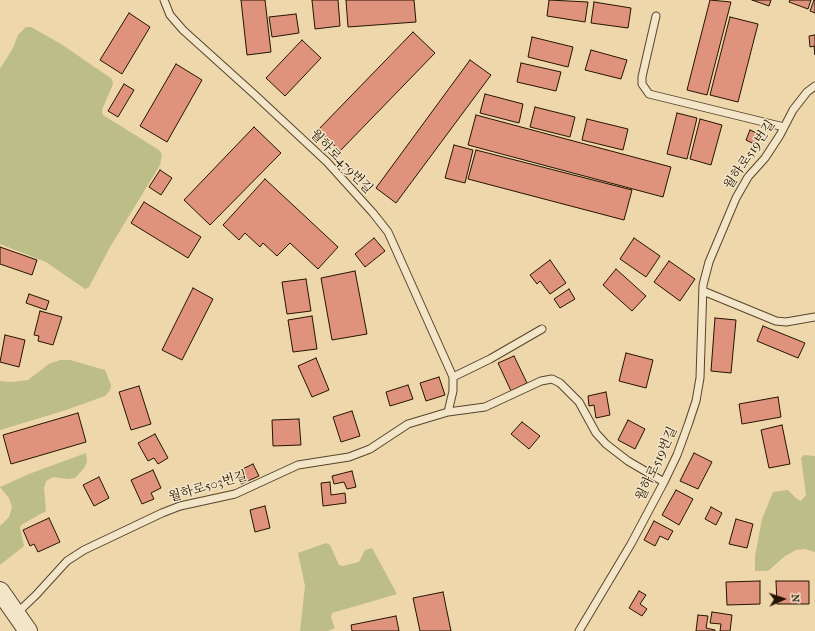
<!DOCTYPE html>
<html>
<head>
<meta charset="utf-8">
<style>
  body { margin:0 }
  #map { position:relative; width:815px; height:631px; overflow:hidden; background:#edd7ab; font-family:"IM FELL French Canon",serif }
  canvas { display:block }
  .north { position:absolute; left:763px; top:579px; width:40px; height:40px; -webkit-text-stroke:3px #f3e5c8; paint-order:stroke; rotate:87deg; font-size:11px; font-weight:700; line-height:16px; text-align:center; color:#241401 }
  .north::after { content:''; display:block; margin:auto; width:14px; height:18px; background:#241401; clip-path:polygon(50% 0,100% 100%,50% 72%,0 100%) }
</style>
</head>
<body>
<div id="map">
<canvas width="815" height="631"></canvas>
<div class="north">N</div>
</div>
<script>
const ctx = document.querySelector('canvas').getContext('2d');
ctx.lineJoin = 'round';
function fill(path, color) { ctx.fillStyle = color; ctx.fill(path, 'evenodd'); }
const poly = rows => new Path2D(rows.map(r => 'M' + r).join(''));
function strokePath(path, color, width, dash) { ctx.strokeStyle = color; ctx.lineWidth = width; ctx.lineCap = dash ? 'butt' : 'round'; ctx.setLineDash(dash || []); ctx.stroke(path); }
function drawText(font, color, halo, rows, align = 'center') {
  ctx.font = font + ' "IM FELL French Canon","Noto Serif KR",serif'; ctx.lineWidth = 3; ctx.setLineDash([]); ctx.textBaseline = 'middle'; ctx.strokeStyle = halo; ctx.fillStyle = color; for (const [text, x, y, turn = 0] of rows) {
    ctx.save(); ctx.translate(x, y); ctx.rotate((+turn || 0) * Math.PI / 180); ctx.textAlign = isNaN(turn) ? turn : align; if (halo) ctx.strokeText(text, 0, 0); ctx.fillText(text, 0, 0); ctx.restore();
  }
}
const green = poly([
  [26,27,31,27,61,44,112,79,113,84,102,110,103,115,159,150,162,154,160,165,110,247,89,287,85,289,46,262,0,244,0,69,13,48,18,35],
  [60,360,70,360,105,370,111,385,110,390,105,396,66,410,0,430,0,381,11,382,28,380,49,364],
  [86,453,87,462,84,468,75,478,67,479,53,477,46,481,44,488,46,511,21,525,20,528,24,546,0,565,0,526,9,517,12,507,9,498,0,487,29,474],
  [804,455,815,456,815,552,805,549,796,550,785,556,768,571,755,571,755,556,762,519,773,492,788,490,797,499,801,501,806,495,801,458],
  [326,543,330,545,339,565,343,566,359,562,365,550,372,548,397,594,332,613,331,618,335,628,328,631,300,631,305,586,298,553]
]);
const building = poly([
  [241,0,265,0,271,52,247,55,241,0],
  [312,0,338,0,340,26,315,29,312,0],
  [346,0,414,0,416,22,348,27,346,0],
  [549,0,588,2,585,22,547,16,549,0],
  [710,0,731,2,707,95,687,90,710,0],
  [752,0,771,0,769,6,752,0],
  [790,0,811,0,808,9,789,2,790,0],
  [814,0,815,0,815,13,810,11,814,0],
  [594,2,631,8,628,28,591,23,594,2],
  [129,13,150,27,122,74,100,60,129,13],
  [296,14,299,33,272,37,269,17,296,14],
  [730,17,758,24,738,102,710,95,730,17],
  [413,32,435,53,340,151,318,130,413,32],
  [815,35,815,55,814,46,810,47,809,36,815,35],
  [532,37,573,47,568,67,528,57,532,37],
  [302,40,321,58,285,96,266,78,302,40],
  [591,50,627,60,621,79,585,70,591,50],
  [470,60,491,75,396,203,376,188,470,60],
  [521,63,561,72,556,91,517,82,521,63],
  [176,64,202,80,167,142,140,126,176,64],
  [124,84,134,90,118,117,108,111,124,84],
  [485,94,523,104,519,123,480,113,485,94],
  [535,107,575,117,570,137,530,127,535,107],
  [677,113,697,118,687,159,667,154,677,113],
  [476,115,671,167,663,197,468,145,476,115],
  [587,119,628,129,623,150,582,140,587,119],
  [700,119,722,125,711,165,690,159,700,119],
  [254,127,281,153,210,225,184,200,254,127],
  [750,130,761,135,756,145,746,140,750,130],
  [454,145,473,150,465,183,445,178,454,145],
  [476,150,632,190,624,220,468,179,476,150],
  [160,170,172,178,161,195,149,187,160,170],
  [265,179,338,247,318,269,290,243,277,256,263,243,260,247,245,233,239,240,223,225,265,179],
  [144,202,201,237,188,258,131,223,144,202],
  [374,238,385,251,365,267,355,254,374,238],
  [634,238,660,256,646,277,620,259,634,238],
  [0,247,37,260,32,275,0,264,0,247],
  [550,260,566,283,550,294,540,281,537,284,530,275,550,260],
  [669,261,695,279,680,301,654,282,669,261],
  [616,269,646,296,632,311,603,285,616,269],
  [355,271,367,334,332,340,321,278,355,271],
  [306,279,311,311,287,314,282,282,306,279],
  [193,288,213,299,182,360,162,350,193,288],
  [569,289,575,299,560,308,554,299,569,289],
  [29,294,49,301,46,310,26,303,29,294],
  [40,311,62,317,53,345,38,341,39,336,34,335,40,311],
  [312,316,317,349,293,352,288,320,312,316],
  [715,318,736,320,731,373,711,371,715,318],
  [763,326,805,343,798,358,757,341,763,326],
  [5,335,25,340,19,367,0,362,5,335],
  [626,353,653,360,646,388,619,381,626,353],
  [514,356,527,383,511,391,498,363,514,356],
  [316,358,329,390,312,397,298,366,316,358],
  [439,377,445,395,426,401,420,383,439,377],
  [408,385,413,399,390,406,386,392,408,385],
  [139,386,151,424,131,430,119,392,139,386],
  [606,392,610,415,596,418,594,405,589,406,588,396,606,392],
  [778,397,781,417,742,424,739,404,778,397],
  [352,411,360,436,341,442,333,417,352,411],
  [78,413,86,442,11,464,3,435,78,413],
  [299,419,301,445,273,446,272,420,299,419],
  [628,420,645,429,635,449,618,440,628,420],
  [522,422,540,436,529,449,511,434,522,422],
  [782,425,790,464,769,468,761,430,782,425],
  [155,434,168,458,158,464,154,458,148,461,138,443,155,434],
  [694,453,712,462,698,489,680,481,694,453],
  [253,464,259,476,241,484,236,472,253,464],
  [153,470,161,488,151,493,154,499,142,504,131,480,153,470],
  [352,471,356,487,347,489,344,482,334,484,332,476,352,471],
  [99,477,109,498,94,506,83,485,99,477],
  [330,482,331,495,345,493,346,503,323,506,321,483,330,482],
  [676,490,693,499,679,525,662,515,676,490],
  [265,506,270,528,255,532,250,510,265,506],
  [711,507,722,513,716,525,705,519,711,507],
  [49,518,60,542,38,552,34,544,30,546,23,530,49,518],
  [736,519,753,524,747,548,729,544,736,519],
  [654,521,673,531,668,540,660,536,655,546,644,540,654,521],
  [760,581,760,604,727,605,726,582,760,581],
  [776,581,809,581,809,604,777,604,776,581],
  [639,591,646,595,640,604,647,609,642,616,629,608,639,591],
  [443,592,451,631,420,631,413,598,443,592],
  [712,612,732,615,730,631,720,631,721,624,710,623,712,612],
  [698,615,708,616,706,628,715,630,715,631,696,631,698,615],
  [396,616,399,631,352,631,351,625,396,616]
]);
const service = poly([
  [164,0,170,15,183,30,254,94,327,162,373,213,388,232,453,377],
  [656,16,642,77,642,84,649,94,784,127],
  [703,291,776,321,786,322,815,317],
  [448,412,453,391,453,377,490,359,542,329],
  [16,614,36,595,67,561,84,550,162,513,180,506,235,494,298,465,349,457,370,449,408,424,448,412,485,407,541,381,552,379,560,383,579,402,596,433,606,444,628,461,664,482],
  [579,631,631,544,664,482,677,455,688,425,696,401,700,378,703,285,709,262,736,198,748,177,765,158,780,135,793,110,807,92,815,86]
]);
const tertiary = poly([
  [0,591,28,631]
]);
const streetNames = [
  ["월하로519번길",750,155,-56],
  ["월하로479번길",341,162,46],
  ["월하로519번길",657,464,-65],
  ["월하로503번길",208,487,-16]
];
fill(green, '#bcbd87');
fill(building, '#df937d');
strokePath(building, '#241401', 1);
strokePath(service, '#56452c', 9);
strokePath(tertiary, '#56452c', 20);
strokePath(service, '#f3e5c8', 7);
strokePath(tertiary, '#f3e5c8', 18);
drawText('13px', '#241401', '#f3e5c8', streetNames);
</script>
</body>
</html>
